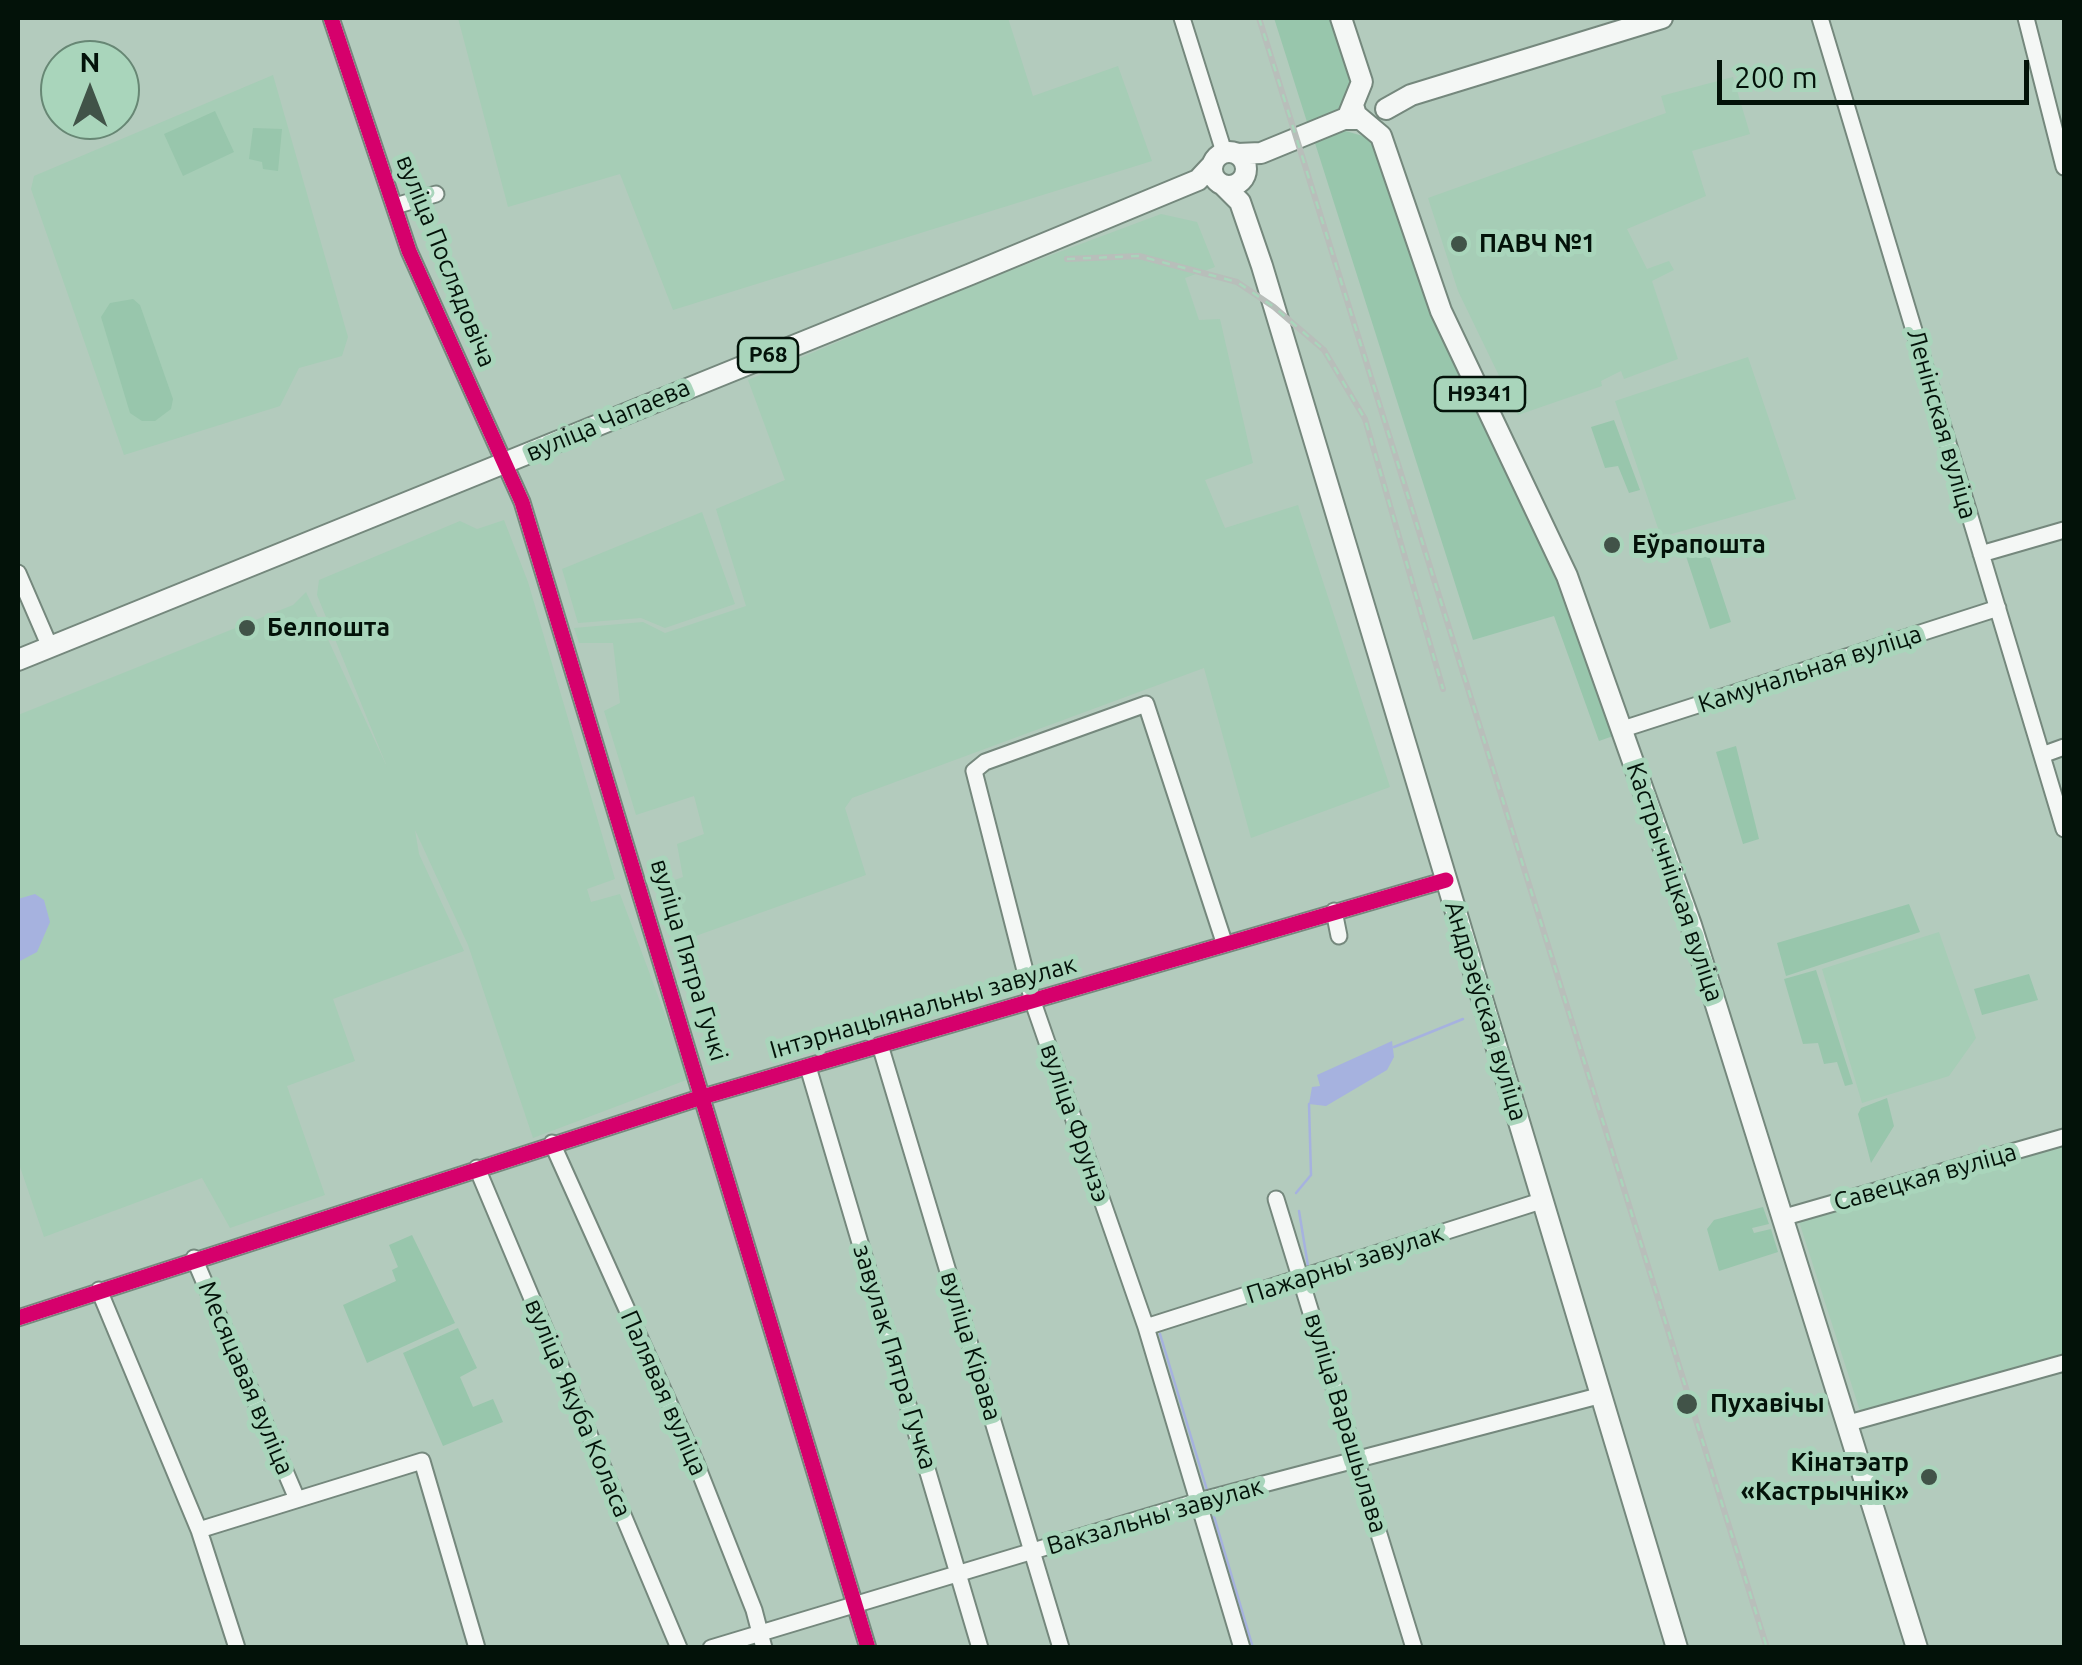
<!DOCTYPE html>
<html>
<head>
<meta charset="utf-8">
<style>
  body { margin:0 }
  #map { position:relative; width:2082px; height:1665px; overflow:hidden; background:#b3cbbd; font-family:Ubuntu,sans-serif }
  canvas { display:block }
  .frame { position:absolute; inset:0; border:20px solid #031209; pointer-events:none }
  .north { position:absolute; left:40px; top:40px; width:100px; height:100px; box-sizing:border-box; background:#a9d5bb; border:2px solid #678774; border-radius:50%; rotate:0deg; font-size:28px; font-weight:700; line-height:40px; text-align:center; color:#031209 }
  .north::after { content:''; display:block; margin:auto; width:35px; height:45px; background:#415348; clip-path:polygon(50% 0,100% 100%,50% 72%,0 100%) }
  .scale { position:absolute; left:1717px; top:60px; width:312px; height:45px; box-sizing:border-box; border:5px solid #031209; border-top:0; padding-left:12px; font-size:30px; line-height:35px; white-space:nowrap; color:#031209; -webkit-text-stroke:8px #a9d5bb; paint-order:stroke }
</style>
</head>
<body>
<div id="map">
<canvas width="2082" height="1665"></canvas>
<div class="frame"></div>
<div class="north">N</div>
<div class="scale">200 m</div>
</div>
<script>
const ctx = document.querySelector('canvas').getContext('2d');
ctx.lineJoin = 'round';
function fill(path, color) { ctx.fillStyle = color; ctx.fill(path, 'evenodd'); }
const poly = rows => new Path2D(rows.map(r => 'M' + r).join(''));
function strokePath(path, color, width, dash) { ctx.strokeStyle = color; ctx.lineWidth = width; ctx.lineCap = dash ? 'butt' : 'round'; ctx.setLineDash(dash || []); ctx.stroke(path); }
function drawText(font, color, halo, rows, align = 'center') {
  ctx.font = font + ' Ubuntu,sans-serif'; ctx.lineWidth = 10; ctx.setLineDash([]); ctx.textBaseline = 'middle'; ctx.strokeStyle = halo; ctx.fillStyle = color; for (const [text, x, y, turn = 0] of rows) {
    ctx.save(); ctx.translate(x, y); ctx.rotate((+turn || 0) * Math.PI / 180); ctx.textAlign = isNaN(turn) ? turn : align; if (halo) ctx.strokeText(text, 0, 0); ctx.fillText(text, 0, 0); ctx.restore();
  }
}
const built = poly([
  [458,18,1008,18,1033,96,1118,66,1152,161,673,310,620,174,508,207],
  [273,75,348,337,342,356,299,368,280,406,124,455,31,189,34,176],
  [1733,77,1750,134,1692,151,1706,196,1627,229,1647,269,1669,261,1674,270,1652,281,1678,359,1624,379,1621,371,1601,381,1602,386,1518,415,1458,291,1428,198,1666,113,1661,96],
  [1161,214,1197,222,1215,267,1185,278,1199,320,1220,319,1253,463,1205,480,1225,528,1298,505,1390,787,1251,838,1204,668,852,798,845,808,866,875,676,943,658,886,683,877,677,844,704,834,694,796,636,815,604,711,620,703,613,643,579,643,574,628,643,622,665,633,746,606,716,509,785,480,748,380,987,279],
  [1748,357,1796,499,1661,537,1615,401],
  [702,512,735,604,665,628,641,618,578,623,562,569],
  [504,520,528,582,615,879,587,889,591,902,620,894,689,1079,533,1138,468,945,415,830,419,854,464,951,333,999,355,1061,287,1086,325,1195,230,1228,202,1178,44,1237,18,1161,18,715,293,605,306,592,387,767,317,595,319,580,460,521,477,529],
  [1939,932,1976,1038,1949,1076,1862,1103,1822,969],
  [2064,1131,2064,1357,1861,1414,1795,1209]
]);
const green = poly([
  [1274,18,1332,18,1353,87,1346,106,1307,122],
  [215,111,234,152,183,176,164,134],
  [253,128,282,129,278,171,263,169,262,162,249,159],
  [1342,130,1370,138,1425,295,1560,579,1616,735,1599,741,1554,616,1473,640,1315,143],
  [133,299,140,305,173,399,171,409,155,421,142,421,130,413,101,317,110,303],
  [1614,420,1640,490,1629,493,1618,466,1605,468,1591,427],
  [1706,546,1731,622,1710,629,1685,553],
  [1736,746,1759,839,1743,844,1716,752],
  [1909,904,1920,932,1786,976,1777,943],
  [1816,970,1853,1084,1845,1086,1837,1062,1824,1064,1818,1043,1803,1044,1784,979],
  [2029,974,2038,1000,1982,1015,1974,989],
  [1887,1098,1894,1126,1871,1163,1858,1114,1861,1108],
  [1763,1207,1769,1224,1752,1228,1754,1233,1771,1229,1778,1252,1719,1271,1707,1229,1714,1220],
  [412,1235,455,1323,367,1363,343,1305,396,1281,392,1270,398,1267,389,1245],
  [458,1328,477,1368,460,1377,473,1407,493,1399,503,1422,443,1446,403,1353]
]);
const water = poly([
  [35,894,44,900,50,922,37,952,18,962,18,899],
  [1392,1041,1394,1057,1387,1070,1326,1106,1309,1104,1312,1087,1320,1086,1317,1075]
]);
const stream = poly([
  [1394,1047,1463,1019],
  [1296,1193,1311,1175,1309,1104],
  [1299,1211,1308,1266],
  [1160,1334,1207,1490],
  [1213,1513,1253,1648]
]);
const minor = poly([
  [331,18,409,251,522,502,868,1648],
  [1182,18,1224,152],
  [1820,18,2064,829],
  [2026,18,2064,167],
  [395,206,436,194],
  [1981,554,2064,530],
  [18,573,50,647],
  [1623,729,1998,608],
  [2042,755,2064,747],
  [1334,911,1339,936],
  [1224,942,1146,704,985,762,974,771,1033,1002,1146,1327,1242,1648],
  [880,1045,1061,1648],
  [808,1067,980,1648],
  [552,1143,696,1463,754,1610,764,1648],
  [477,1168,679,1648],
  [1276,1199,1414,1648],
  [1785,1217,2064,1137],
  [194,1258,297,1499],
  [99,1290,199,1530,237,1648],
  [18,1318,699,1098,1446,880],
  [1146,1327,1544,1200],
  [1849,1423,2064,1363],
  [199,1530,422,1461,477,1648],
  [711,1648,1199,1501,1602,1395]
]);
const major = poly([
  [1341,18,1362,82,1349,114],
  [1353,105,1356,115,1381,136,1441,311,1567,576,1691,925,1917,1648],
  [1386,109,1411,95,1662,18],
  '1212 169a17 17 0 1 1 34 0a17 17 0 1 1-34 0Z',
  [1237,154,1261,153,1344,119,1360,119],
  [1223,185,1240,202,1262,266,1677,1648],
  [18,660,971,274,1198,180,1212,165]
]);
const rail = poly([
  [1259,18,1767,1648],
  [1067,259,1139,256,1237,282,1274,307,1324,350,1365,419,1443,689]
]);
const cycleway = poly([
  [331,18,409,251,522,502,868,1648],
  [18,1318,699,1098,1446,880]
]);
const markers = [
  [1459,244,10,"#415348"],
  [1612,545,10,"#415348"],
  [247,628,10,"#415348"],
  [1687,1404,12,"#415348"],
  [1929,1477,10,"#415348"]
];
const shields = [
  [768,355,60],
  [1480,394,90]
];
const shieldNames = [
  ["Р68",768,355],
  ["Н9341",1480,394]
];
const poiNames = [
  ["ПАВЧ №1",1479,244],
  ["Еўрапошта",1632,545],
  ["Белпошта",267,628],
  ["Пухавічы",1710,1404],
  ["Кінатэатр",1909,1463,"right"],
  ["«Кастрычнік»",1909,1492,"right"]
];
const streetNames = [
  ["вуліца Послядовіча",446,261,68],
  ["вуліца Чапаева",608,420,-23],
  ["Ленінская вуліца",1942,424,74],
  ["Камунальная вуліца",1810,669,-18],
  ["Кастрычніцкая вуліца",1675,882,71],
  ["вуліца Пятра Гучкі",689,960,73],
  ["Інтэрнацыянальны завулак",923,1007,-16],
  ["Андрэеўская вуліца",1486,1011,73],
  ["вуліца Фрунзэ",1075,1123,71],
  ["Савецкая вуліца",1925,1177,-16],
  ["Пажарны завулак",1345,1264,-18],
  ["вуліца Кірава",971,1346,73],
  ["завулак Пятра Гучка",895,1357,73],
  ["Месяцавая вуліца",246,1378,67],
  ["Палявая вуліца",664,1393,66],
  ["вуліца Якуба Коласа",578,1408,67],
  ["вуліца Варашылава",1346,1423,73],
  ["Вакзальны завулак",1155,1516,-16]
];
fill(built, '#a6cdb6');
fill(green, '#98c6ac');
fill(water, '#a6b2df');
strokePath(stream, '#a6b2df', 2.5);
strokePath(minor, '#75887d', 19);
strokePath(major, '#75887d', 24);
strokePath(minor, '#f4f7f5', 15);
strokePath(major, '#f4f7f5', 20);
strokePath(rail, '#b8beba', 6);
strokePath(rail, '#a9d5bb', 2.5, [8]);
strokePath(cycleway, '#d6006c', 15);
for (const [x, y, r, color] of markers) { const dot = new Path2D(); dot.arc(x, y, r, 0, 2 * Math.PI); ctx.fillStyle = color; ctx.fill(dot); strokePath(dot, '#a9d5bb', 4); }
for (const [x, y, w] of shields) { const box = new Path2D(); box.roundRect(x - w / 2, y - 17, w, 34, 8); ctx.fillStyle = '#a9d5bb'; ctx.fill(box); strokePath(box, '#031209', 2.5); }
drawText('bold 22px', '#031209', null, shieldNames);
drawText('bold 25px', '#031209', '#a9d5bb', poiNames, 'left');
drawText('25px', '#031209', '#a9d5bb', streetNames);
</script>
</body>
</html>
